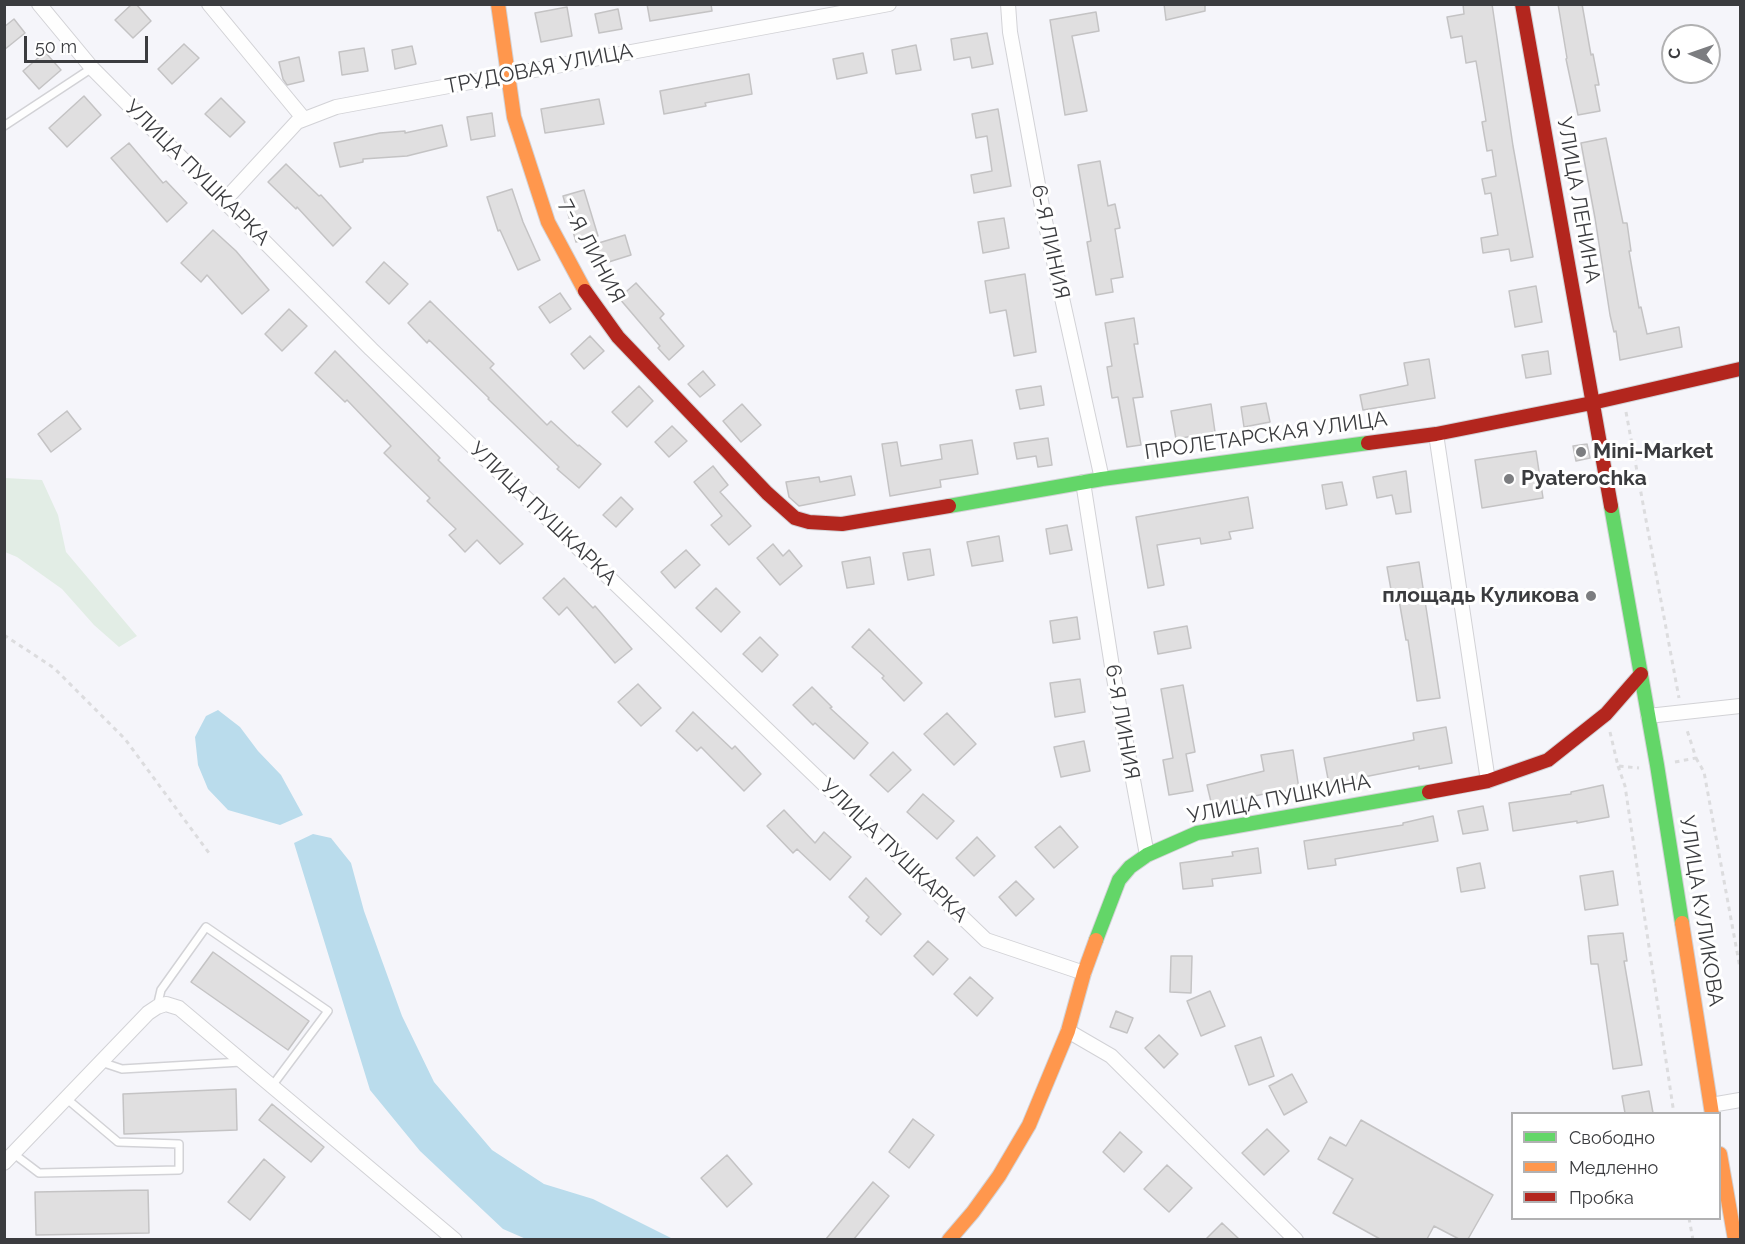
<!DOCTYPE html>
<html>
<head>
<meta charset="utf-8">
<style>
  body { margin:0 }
  #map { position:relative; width:1745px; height:1244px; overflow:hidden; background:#f5f5fa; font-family:Raleway,sans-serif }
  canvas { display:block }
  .frame { position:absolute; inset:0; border:6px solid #3b3c3f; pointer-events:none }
  .legend { position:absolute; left:1511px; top:1112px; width:210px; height:108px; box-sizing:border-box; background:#fff; border:2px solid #b1b1b2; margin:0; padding:8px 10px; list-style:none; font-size:18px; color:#3b3c3f }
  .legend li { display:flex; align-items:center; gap:12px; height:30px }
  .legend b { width:30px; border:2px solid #b1b1b2 }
  .north { position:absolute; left:1661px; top:24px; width:60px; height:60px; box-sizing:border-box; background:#fff; border:2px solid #b1b1b2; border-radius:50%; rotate:272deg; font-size:16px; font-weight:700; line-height:24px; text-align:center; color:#3b3c3f }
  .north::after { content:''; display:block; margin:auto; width:21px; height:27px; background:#7c7d80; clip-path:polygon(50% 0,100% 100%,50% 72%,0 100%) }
  .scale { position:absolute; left:24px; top:36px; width:124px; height:27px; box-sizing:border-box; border:3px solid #3b3c3f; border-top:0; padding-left:8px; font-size:18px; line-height:21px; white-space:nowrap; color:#3b3c3f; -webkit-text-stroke:4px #fff; paint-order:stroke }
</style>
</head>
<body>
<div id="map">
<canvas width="1745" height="1244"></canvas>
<div class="frame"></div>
<ul class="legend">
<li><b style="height:8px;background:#63d668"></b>Свободно</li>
<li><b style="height:8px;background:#ff974d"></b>Медленно</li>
<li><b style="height:8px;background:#b3261e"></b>Пробка</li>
</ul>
<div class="north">С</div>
<div class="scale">50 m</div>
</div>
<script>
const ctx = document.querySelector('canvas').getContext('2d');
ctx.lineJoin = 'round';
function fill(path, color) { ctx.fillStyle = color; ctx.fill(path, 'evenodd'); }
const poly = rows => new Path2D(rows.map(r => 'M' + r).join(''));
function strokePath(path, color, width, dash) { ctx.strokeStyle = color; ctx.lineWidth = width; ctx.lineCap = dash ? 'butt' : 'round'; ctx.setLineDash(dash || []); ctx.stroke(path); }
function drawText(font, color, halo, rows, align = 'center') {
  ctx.font = font + ' Raleway,sans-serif'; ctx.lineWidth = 6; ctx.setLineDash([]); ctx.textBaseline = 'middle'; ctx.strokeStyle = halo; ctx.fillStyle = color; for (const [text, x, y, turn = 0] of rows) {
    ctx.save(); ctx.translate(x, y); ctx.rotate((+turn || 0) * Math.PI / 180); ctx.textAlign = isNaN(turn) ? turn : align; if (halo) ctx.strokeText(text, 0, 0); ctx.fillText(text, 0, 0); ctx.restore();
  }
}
const green = poly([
  [5,478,42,480,58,515,66,552,137,636,119,647,94,625,62,589,17,557,5,552]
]);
const water = poly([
  [218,710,240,727,258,751,281,775,303,815,280,825,228,810,208,789,198,765,195,737,206,716],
  [313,834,331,838,351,863,364,911,402,1016,434,1082,492,1150,544,1184,593,1199,673,1239,526,1239,503,1229,420,1151,370,1090,294,843]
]);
const building = poly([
  [132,4,136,4,151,21,133,38,115,20,132,4],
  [647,4,711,4,712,11,650,21,647,4],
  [1164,4,1205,4,1205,11,1166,20,1164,4],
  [1463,4,1492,4,1513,146,1533,257,1511,261,1509,249,1483,253,1481,238,1498,235,1491,193,1485,194,1482,179,1496,176,1492,150,1487,151,1482,122,1486,121,1476,61,1466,63,1462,36,1451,38,1447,17,1464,14,1463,4],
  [1558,4,1582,4,1591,55,1593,54,1599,85,1595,85,1600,111,1578,115,1566,59,1567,58,1558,4],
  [567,7,572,36,541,42,535,13,567,7],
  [618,9,622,29,599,33,595,14,618,9],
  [1096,12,1099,31,1072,36,1087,111,1065,115,1050,20,1096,12],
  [14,19,25,33,4,50,4,27,14,19],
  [987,33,993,64,972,68,970,57,954,60,951,39,987,33],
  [184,44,199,58,172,84,158,69,184,44],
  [916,45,921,70,896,74,892,50,916,45],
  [412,46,416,64,395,69,392,50,412,46],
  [364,48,368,71,342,75,339,52,364,48],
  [45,52,61,70,39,89,23,71,45,52],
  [863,53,867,73,837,79,833,59,863,53],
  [299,57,304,81,287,85,283,79,279,62,299,57],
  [749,74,752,94,705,103,706,106,664,114,660,91,749,74],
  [84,96,101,115,67,147,49,128,84,96],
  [221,98,245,122,230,137,205,114,221,98],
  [599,99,604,124,545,133,541,109,599,99],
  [998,109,1011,186,974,193,971,175,992,171,987,136,976,138,972,114,998,109],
  [492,113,495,136,471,140,467,117,492,113],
  [442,125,447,146,407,156,363,159,363,162,340,167,334,143,380,133,405,131,405,133,442,125],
  [1606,138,1623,223,1627,223,1631,251,1629,251,1639,308,1641,307,1647,334,1679,327,1682,347,1620,360,1616,331,1614,332,1610,315,1595,218,1581,143,1606,138],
  [129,143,163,183,166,181,187,203,167,222,111,158,129,143],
  [1100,161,1108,206,1115,204,1120,228,1115,229,1123,277,1111,279,1113,292,1096,295,1087,242,1091,241,1078,165,1100,161],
  [286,164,319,196,321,195,351,228,333,246,297,207,296,209,268,182,286,164],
  [512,189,523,222,540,260,518,270,500,230,498,231,487,197,512,189],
  [584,190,598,236,576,242,563,196,584,190],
  [1004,218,1009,248,983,253,978,222,1004,218],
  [213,230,236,251,269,290,242,314,207,275,201,282,181,263,213,230],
  [625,235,631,255,599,265,592,245,625,235],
  [384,262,408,284,389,304,366,282,384,262],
  [1025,274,1036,352,1014,356,1006,310,990,313,985,281,1025,274],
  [636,283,664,314,660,318,684,346,669,360,658,348,660,346,619,298,636,283],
  [1536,286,1542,322,1515,327,1509,291,1536,286],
  [560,293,571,309,550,323,539,307,560,293],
  [430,301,494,364,490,368,547,425,551,421,578,446,579,445,601,464,579,488,557,469,559,467,488,399,489,398,429,340,427,343,408,323,430,301],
  [289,309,307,326,282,351,265,334,289,309],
  [1134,318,1138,344,1134,344,1143,397,1133,398,1141,445,1127,447,1118,397,1112,398,1107,367,1112,366,1105,323,1134,318],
  [590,336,604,351,584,369,571,354,590,336],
  [335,351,440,458,438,460,523,544,500,564,477,540,465,552,449,535,456,529,427,501,430,498,384,453,391,446,347,400,345,402,315,373,335,351],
  [1548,351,1551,374,1526,378,1522,355,1548,351],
  [1429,359,1435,398,1363,410,1360,395,1408,385,1404,363,1429,359],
  [703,371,715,385,700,397,688,384,703,371],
  [639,386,653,401,627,427,612,412,639,386],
  [1041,386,1044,405,1020,409,1016,390,1041,386],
  [1266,403,1270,422,1244,427,1241,407,1266,403],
  [742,404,761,425,741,442,723,421,742,404],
  [1211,404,1215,432,1176,439,1171,411,1211,404],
  [67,411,81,429,51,452,38,434,67,411],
  [672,426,687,441,669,457,655,442,672,426],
  [1048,438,1052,465,1038,467,1036,456,1017,459,1014,443,1048,438],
  [972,440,978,474,940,480,941,487,890,496,882,444,897,442,901,466,942,459,940,445,972,440],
  [1587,444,1590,458,1576,461,1573,446,1587,444],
  [1536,451,1543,498,1482,508,1475,460,1536,451],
  [713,466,728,485,720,492,751,526,729,545,711,525,722,516,694,482,713,466],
  [1406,471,1411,512,1396,514,1392,495,1377,498,1373,477,1406,471],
  [851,476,855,495,799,506,789,497,786,482,819,477,820,482,851,476],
  [1342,482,1347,505,1326,509,1322,485,1342,482],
  [621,497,633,509,616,527,603,515,621,497],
  [1248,497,1253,528,1229,532,1231,539,1201,544,1200,538,1157,545,1164,585,1148,588,1136,517,1248,497],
  [1067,525,1072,550,1050,554,1046,529,1067,525],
  [999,536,1003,561,972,566,967,542,999,536],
  [773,544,783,556,789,550,802,566,780,585,757,558,773,544],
  [930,549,934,575,908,580,903,553,930,549],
  [686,550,700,565,675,588,661,572,686,550],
  [870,557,874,584,847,588,842,562,870,557],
  [1419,562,1440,698,1417,701,1408,640,1406,640,1399,600,1393,601,1387,567,1419,562],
  [564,578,593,608,595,606,632,649,615,663,567,607,559,615,543,598,564,578],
  [716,588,740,612,721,632,696,608,716,588],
  [1077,617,1080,639,1053,643,1050,621,1077,617],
  [1187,626,1191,648,1158,654,1154,632,1187,626],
  [869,629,922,683,904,701,882,678,884,676,852,647,869,629],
  [760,637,778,655,762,672,743,654,760,637],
  [1080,679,1085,712,1055,717,1050,683,1080,679],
  [638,684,661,708,641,726,618,702,638,684],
  [1183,685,1195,752,1186,754,1193,791,1169,795,1163,760,1173,758,1161,689,1183,685],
  [812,687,832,707,830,708,868,743,854,759,815,723,813,725,793,705,812,687],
  [693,712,732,749,735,746,761,774,744,791,701,747,697,751,676,731,693,712],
  [947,713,976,744,954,765,924,734,947,713],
  [1446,727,1452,763,1419,769,1419,766,1329,784,1324,758,1414,740,1413,733,1446,727],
  [1084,741,1090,771,1061,777,1054,747,1084,741],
  [1293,750,1299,789,1268,794,1268,793,1212,806,1207,785,1264,771,1261,755,1293,750],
  [893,752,911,770,888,792,870,775,893,752],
  [1603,785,1609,817,1577,823,1577,821,1513,831,1509,803,1571,794,1571,792,1603,785],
  [923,794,954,821,937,839,907,812,923,794],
  [1483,806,1488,830,1463,834,1458,811,1483,806],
  [784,810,815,843,824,832,851,857,830,880,797,849,793,853,767,826,784,810],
  [1433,816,1438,841,1335,859,1336,865,1308,869,1304,841,1403,825,1403,823,1433,816],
  [1060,826,1078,847,1054,868,1035,847,1060,826],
  [977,837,995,856,974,876,956,858,977,837],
  [1258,848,1261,873,1212,879,1213,886,1183,889,1180,863,1233,856,1232,852,1258,848],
  [1480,863,1485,888,1461,892,1457,868,1480,863],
  [1613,871,1618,905,1585,910,1580,876,1613,871],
  [866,878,901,914,881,935,866,921,869,917,849,897,866,878],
  [1016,881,1034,899,1016,916,999,897,1016,881],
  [1623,933,1627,961,1624,961,1642,1065,1613,1069,1598,964,1591,964,1588,936,1623,933],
  [928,941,948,959,933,975,914,956,928,941],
  [213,952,309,1021,288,1050,191,982,213,952],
  [1171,956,1192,956,1191,993,1170,992,1171,956],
  [970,977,993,998,977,1016,954,994,970,977],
  [1210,991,1225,1026,1201,1036,1187,1001,1210,991],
  [1116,1011,1133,1018,1127,1033,1110,1027,1116,1011],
  [1159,1035,1178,1054,1164,1068,1145,1048,1159,1035],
  [1261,1037,1274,1076,1249,1085,1235,1046,1261,1037],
  [1292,1074,1307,1102,1284,1115,1269,1086,1292,1074],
  [236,1089,237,1130,124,1134,123,1094,236,1089],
  [1649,1091,1653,1113,1625,1113,1622,1096,1649,1091],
  [272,1104,324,1147,311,1162,259,1120,272,1104],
  [913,1119,934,1135,909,1168,889,1152,913,1119],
  [1361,1120,1493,1195,1468,1239,1459,1239,1434,1226,1427,1239,1380,1239,1333,1213,1353,1179,1318,1159,1330,1137,1346,1146,1361,1120],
  [1267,1129,1289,1151,1264,1175,1242,1153,1267,1129],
  [1120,1132,1142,1152,1124,1172,1103,1152,1120,1132],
  [727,1155,752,1184,727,1207,701,1178,727,1155],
  [264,1159,285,1177,250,1220,228,1202,264,1159],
  [1167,1165,1192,1188,1169,1212,1144,1189,1167,1165],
  [873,1182,889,1196,854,1239,826,1239,873,1182],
  [148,1190,149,1233,36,1235,35,1192,148,1190],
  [1222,1223,1239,1239,1206,1239,1222,1223]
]);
const path = poly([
  [1626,412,1679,698],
  [4,635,54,668,125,739,209,853],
  [1610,732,1618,766,1639,768],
  [1696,758,1704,772,1740,968],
  [1675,762,1696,758,1686,727],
  [1618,766,1625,786,1674,1114],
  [1689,1218,1693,1240]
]);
const lane = poly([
  [4,126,92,68],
  [157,1007,161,990,206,927,328,1011,272,1086],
  [101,1062,122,1069,241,1062],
  [14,1154,39,1173,179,1170,179,1144,118,1142,67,1099]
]);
const street = poly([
  [39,4,92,68,371,349,986,940,1084,973],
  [209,4,304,119],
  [1008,4,1010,32,1043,212,1102,479],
  [225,200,297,122,336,107,889,4],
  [1436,434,1488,781],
  [1083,482,1113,673,1147,855],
  [1648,716,1740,706],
  [1068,1031,1111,1056,1296,1240],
  [1711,1105,1740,1100],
  [4,1163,148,1013,157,1007,166,1004,179,1008,455,1240]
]);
const fast = poly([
  [949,506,1102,479,1368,443],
  [1611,506,1657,765,1682,923],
  [1096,940,1119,880,1130,867,1147,855,1197,833,1429,792]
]);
const slow = poly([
  [498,4,514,117,548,222,585,291],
  [1682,923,1712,1114],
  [1720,1154,1735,1240],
  [949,1240,973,1212,999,1176,1029,1125,1068,1031,1084,973,1096,940]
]);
const jam = poly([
  [1522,4,1611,506],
  [585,291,618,337,767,493,795,518,809,522,842,524,949,506],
  [1368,443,1436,434,1592,403,1740,369],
  [1429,792,1488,781,1548,760,1606,714,1641,674]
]);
const markers = [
  [1581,452,6,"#7c7d80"],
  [1509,479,6,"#7c7d80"],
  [1591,596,6,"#7c7d80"]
];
const streetNames = [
  ["ТРУДОВАЯ УЛИЦА",539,69,-11],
  ["УЛИЦА ПУШКАРКА",197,173,45],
  ["УЛИЦА ЛЕНИНА",1578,200,80],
  ["6-Я ЛИНИЯ",1050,242,78],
  ["7-Я ЛИНИЯ",592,251,62],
  ["ПРОЛЕТАРСКАЯ УЛИЦА",1266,436,-8],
  ["УЛИЦА ПУШКАРКА",543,514,44],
  ["6-Я ЛИНИЯ",1122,722,80],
  ["УЛИЦА ПУШКИНА",1279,799,-11],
  ["УЛИЦА ПУШКАРКА",894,851,44],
  ["УЛИЦА КУЛИКОВА",1701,911,81]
];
const poiNames = [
  ["Mini-Market",1593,452],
  ["Pyaterochka",1521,479],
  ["площадь Куликова",1579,596,"right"]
];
fill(green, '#e2ede5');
fill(water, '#badcec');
fill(building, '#e0dfe0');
strokePath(building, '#c4c3c4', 1.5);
strokePath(lane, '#d2d2d6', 10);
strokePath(street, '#d2d2d6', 16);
strokePath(fast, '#d2d2d6', 16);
strokePath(slow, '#d2d2d6', 16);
strokePath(jam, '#d2d2d6', 16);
strokePath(path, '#dcdcde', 3, [4.5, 4.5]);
strokePath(lane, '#fefefe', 7);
strokePath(street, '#fefefe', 14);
strokePath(fast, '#63d668', 14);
strokePath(slow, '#ff974d', 14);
strokePath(jam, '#b3261e', 14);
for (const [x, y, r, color] of markers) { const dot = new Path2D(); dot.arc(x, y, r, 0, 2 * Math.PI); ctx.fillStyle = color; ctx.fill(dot); strokePath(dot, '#fff', 2); }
drawText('21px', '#3b3c3f', '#fff', streetNames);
drawText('bold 21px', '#3b3c3f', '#fff', poiNames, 'left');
</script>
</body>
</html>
